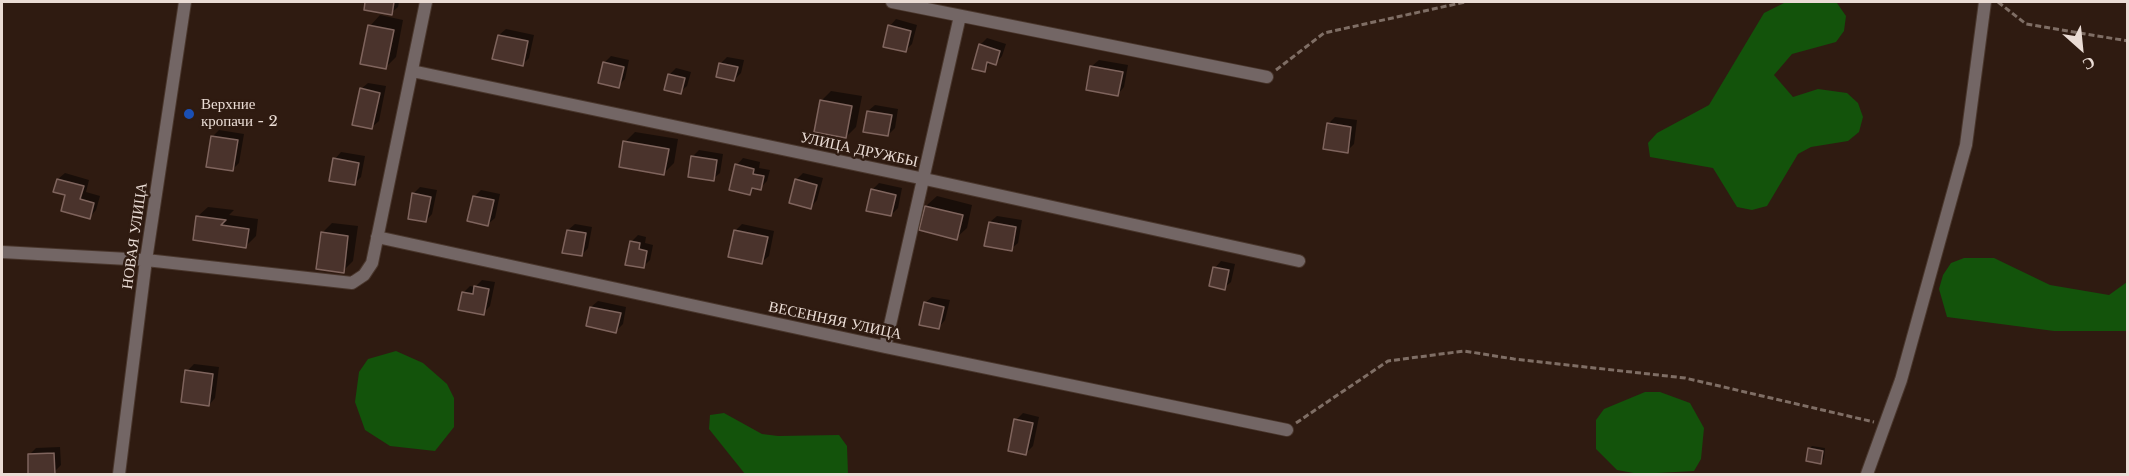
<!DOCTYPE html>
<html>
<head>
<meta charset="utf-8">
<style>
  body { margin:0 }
  #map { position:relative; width:2129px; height:476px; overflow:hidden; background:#2f1b11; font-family:"Libre Baskerville",serif }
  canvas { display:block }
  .frame { position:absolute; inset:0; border:3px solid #eadcd5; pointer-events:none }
  .north { position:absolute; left:2051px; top:18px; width:60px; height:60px; -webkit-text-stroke:4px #2f1b11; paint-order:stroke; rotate:153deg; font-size:16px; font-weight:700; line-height:24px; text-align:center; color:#eadcd5 }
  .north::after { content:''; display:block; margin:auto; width:21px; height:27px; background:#eadcd5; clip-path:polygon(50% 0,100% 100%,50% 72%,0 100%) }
</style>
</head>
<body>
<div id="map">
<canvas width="2129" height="476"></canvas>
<div class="frame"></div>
<div class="north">С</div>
</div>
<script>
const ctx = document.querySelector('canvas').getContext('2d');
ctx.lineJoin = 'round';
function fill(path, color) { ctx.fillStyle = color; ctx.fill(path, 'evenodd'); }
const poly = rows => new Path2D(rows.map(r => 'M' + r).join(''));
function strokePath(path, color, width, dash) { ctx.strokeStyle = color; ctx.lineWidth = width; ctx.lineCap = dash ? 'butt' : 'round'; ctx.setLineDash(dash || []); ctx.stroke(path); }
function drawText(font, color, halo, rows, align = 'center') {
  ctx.font = font + ' "Libre Baskerville",serif'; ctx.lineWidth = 5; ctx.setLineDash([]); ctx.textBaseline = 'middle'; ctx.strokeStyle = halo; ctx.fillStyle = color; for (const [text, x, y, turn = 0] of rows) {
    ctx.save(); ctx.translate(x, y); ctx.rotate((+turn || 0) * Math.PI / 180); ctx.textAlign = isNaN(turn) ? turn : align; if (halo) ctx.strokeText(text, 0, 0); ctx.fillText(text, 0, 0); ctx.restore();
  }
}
const green = poly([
  [1786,2,1833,2,1837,3,1846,16,1844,31,1836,42,1792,54,1774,75,1793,97,1818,89,1847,93,1858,103,1863,117,1859,132,1848,141,1811,147,1798,154,1767,206,1752,210,1737,207,1713,168,1650,157,1648,143,1657,133,1709,105,1764,13],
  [1964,258,1994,258,2050,285,2109,295,2127,282,2127,331,2054,331,1947,317,1939,289,1943,275,1951,263],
  [396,351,423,363,447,384,454,398,454,427,435,451,390,446,365,430,355,402,359,372,368,359],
  [1645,392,1660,392,1690,403,1704,428,1701,459,1694,471,1639,474,1617,470,1596,449,1596,420,1604,409],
  [724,413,762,434,778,436,839,435,847,446,848,474,745,474,709,429,710,415]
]);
const shadow = poly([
  [367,2,399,2,398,7,391,13,365,8],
  [380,15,403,20,396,57,386,67,370,26],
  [896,19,917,25,912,44,905,51,890,26],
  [506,29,534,35,529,58,523,64,499,35],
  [987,38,1006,44,1002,56,996,63,991,62,984,70,980,45],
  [611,56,629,60,625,79,618,86,604,63],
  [727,57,744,60,741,73,734,80,718,76,721,63],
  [1099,60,1128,65,1124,87,1118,94,1092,66],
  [676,68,691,72,687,86,680,92,669,75],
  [368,83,386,86,379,121,372,127,361,89],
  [831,91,862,96,856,127,846,137,821,101],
  [875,105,898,109,895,128,888,135,868,111],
  [1335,117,1357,120,1354,144,1347,151,1328,124],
  [219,130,244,134,239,163,232,170,213,136],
  [635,132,678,139,674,163,664,173,625,142],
  [699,150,723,154,720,173,713,179,692,157],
  [341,152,365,156,361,177,354,184,335,159],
  [743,158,760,162,759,168,770,170,767,181,760,188,756,187,750,193,737,165],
  [65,173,89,180,86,192,100,196,96,210,90,217,67,194,58,179],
  [803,173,823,178,817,200,811,207,796,180],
  [879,183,902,188,898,208,891,215,872,190],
  [420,187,437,190,432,214,426,221,413,194],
  [481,190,500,194,495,218,488,224,474,197],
  [937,196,972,205,967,228,956,238,926,206],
  [208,207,234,210,229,215,258,219,256,236,246,246,197,217],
  [997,216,1022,220,1018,243,1011,249,990,222],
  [332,223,358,226,353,261,343,271,322,233],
  [575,224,592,227,588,248,582,255,568,230],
  [742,224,774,231,769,256,762,262,735,231],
  [638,235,646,237,645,243,653,245,650,260,643,267,631,242],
  [1221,261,1235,264,1231,282,1224,288,1215,268],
  [482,280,495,282,490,306,483,313,463,293,470,286,475,287],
  [932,297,950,300,945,320,939,327,925,303],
  [598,301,626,307,623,324,616,331,591,307],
  [194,364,219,367,215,398,209,405,187,371],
  [1023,413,1039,417,1033,446,1026,453,1016,420],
  [1812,446,1825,448,1824,459,1821,462,1809,449],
  [60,447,61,465,54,472,29,455,36,448]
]);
const building = poly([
  [365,2,394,2,392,15,364,10,365,2],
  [368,25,394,30,386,69,360,64,368,25],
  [888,25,911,31,906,52,883,47,888,25],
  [498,35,528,41,523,66,492,59,498,35],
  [979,44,1000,51,996,65,987,62,985,72,972,69,979,44],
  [603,62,624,67,619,88,598,83,603,62],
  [719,63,738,67,734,81,716,77,719,63],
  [1090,66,1123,72,1118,96,1086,90,1090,66],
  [668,74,685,78,681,94,664,90,668,74],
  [360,88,380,93,372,129,352,125,360,88],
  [820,100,852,106,846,138,814,132,820,100],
  [867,111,892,115,888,136,863,132,867,111],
  [1327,123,1351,127,1348,153,1323,149,1327,123],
  [211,136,238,140,233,171,206,167,211,136],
  [623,141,669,149,664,175,619,167,623,141],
  [691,156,717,160,714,181,688,177,691,156],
  [333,158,359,163,355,185,329,181,333,158],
  [735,164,754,169,753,174,764,176,761,190,752,188,750,195,729,190,735,164],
  [57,179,84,186,80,199,94,203,90,219,61,211,65,195,53,192,57,179],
  [795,179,817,185,811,209,789,203,795,179],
  [871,189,896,195,891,216,866,211,871,189],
  [412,193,431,197,426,222,408,219,412,193],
  [473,196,494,200,488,226,467,221,473,196],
  [925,206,963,215,957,240,919,230,925,206],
  [196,216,226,220,221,225,249,229,246,248,193,240,196,216],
  [989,222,1016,227,1012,251,984,246,989,222],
  [567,230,586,233,582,256,562,253,567,230],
  [734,230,768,237,762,264,728,257,734,230],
  [321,232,348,236,344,273,316,269,321,232],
  [630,241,640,243,639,249,647,251,644,268,625,265,630,241],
  [1213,267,1229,270,1225,290,1209,286,1213,267],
  [474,286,489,289,484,315,458,310,462,292,473,294,474,286],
  [924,302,944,307,939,329,919,325,924,302],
  [590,307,621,313,616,333,586,326,590,307],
  [185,370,213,374,209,406,181,402,185,370],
  [1014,419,1033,423,1026,455,1008,451,1014,419],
  [1808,448,1823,451,1821,464,1806,461,1808,448],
  [54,453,55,474,28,474,28,454,54,453]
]);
const path = poly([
  [1998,2,2026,24,2128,41],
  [1276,70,1324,33,1465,2],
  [1296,423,1388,361,1464,351,1514,359,1685,378,1874,422]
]);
const minor = poly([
  [892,2,1267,77],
  [412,71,934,181,1299,261],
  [377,237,885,347,1287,430],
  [2,252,146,260,352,283,364,275,372,263,426,2],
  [885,347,960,16],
  [119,474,146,260,185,2],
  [1867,474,1901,380,1966,145,1985,2]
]);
const markers = [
  [189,114,6,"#1a4fb4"]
];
const poiNames = [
  ["Верхние",201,105],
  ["кропачи - 2",201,122]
];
const streetNames = [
  ["УЛИЦА ДРУЖБЫ",859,150,12],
  ["НОВАЯ УЛИЦА",135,236,-82],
  ["ВЕСЕННЯЯ УЛИЦА",835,321,12]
];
fill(green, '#13530b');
fill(shadow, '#0007');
fill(building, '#4a332c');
strokePath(building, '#7f645d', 1.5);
strokePath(minor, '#49362c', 14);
strokePath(path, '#7f6e65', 3, [6, 3]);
strokePath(minor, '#736665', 12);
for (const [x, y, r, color] of markers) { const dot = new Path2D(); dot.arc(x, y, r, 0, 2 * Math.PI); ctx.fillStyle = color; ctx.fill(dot); strokePath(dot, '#2f1b11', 2); }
drawText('15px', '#eadcd5', '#2f1b11', poiNames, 'left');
drawText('15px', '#eadcd5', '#2f1b11', streetNames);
</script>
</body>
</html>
